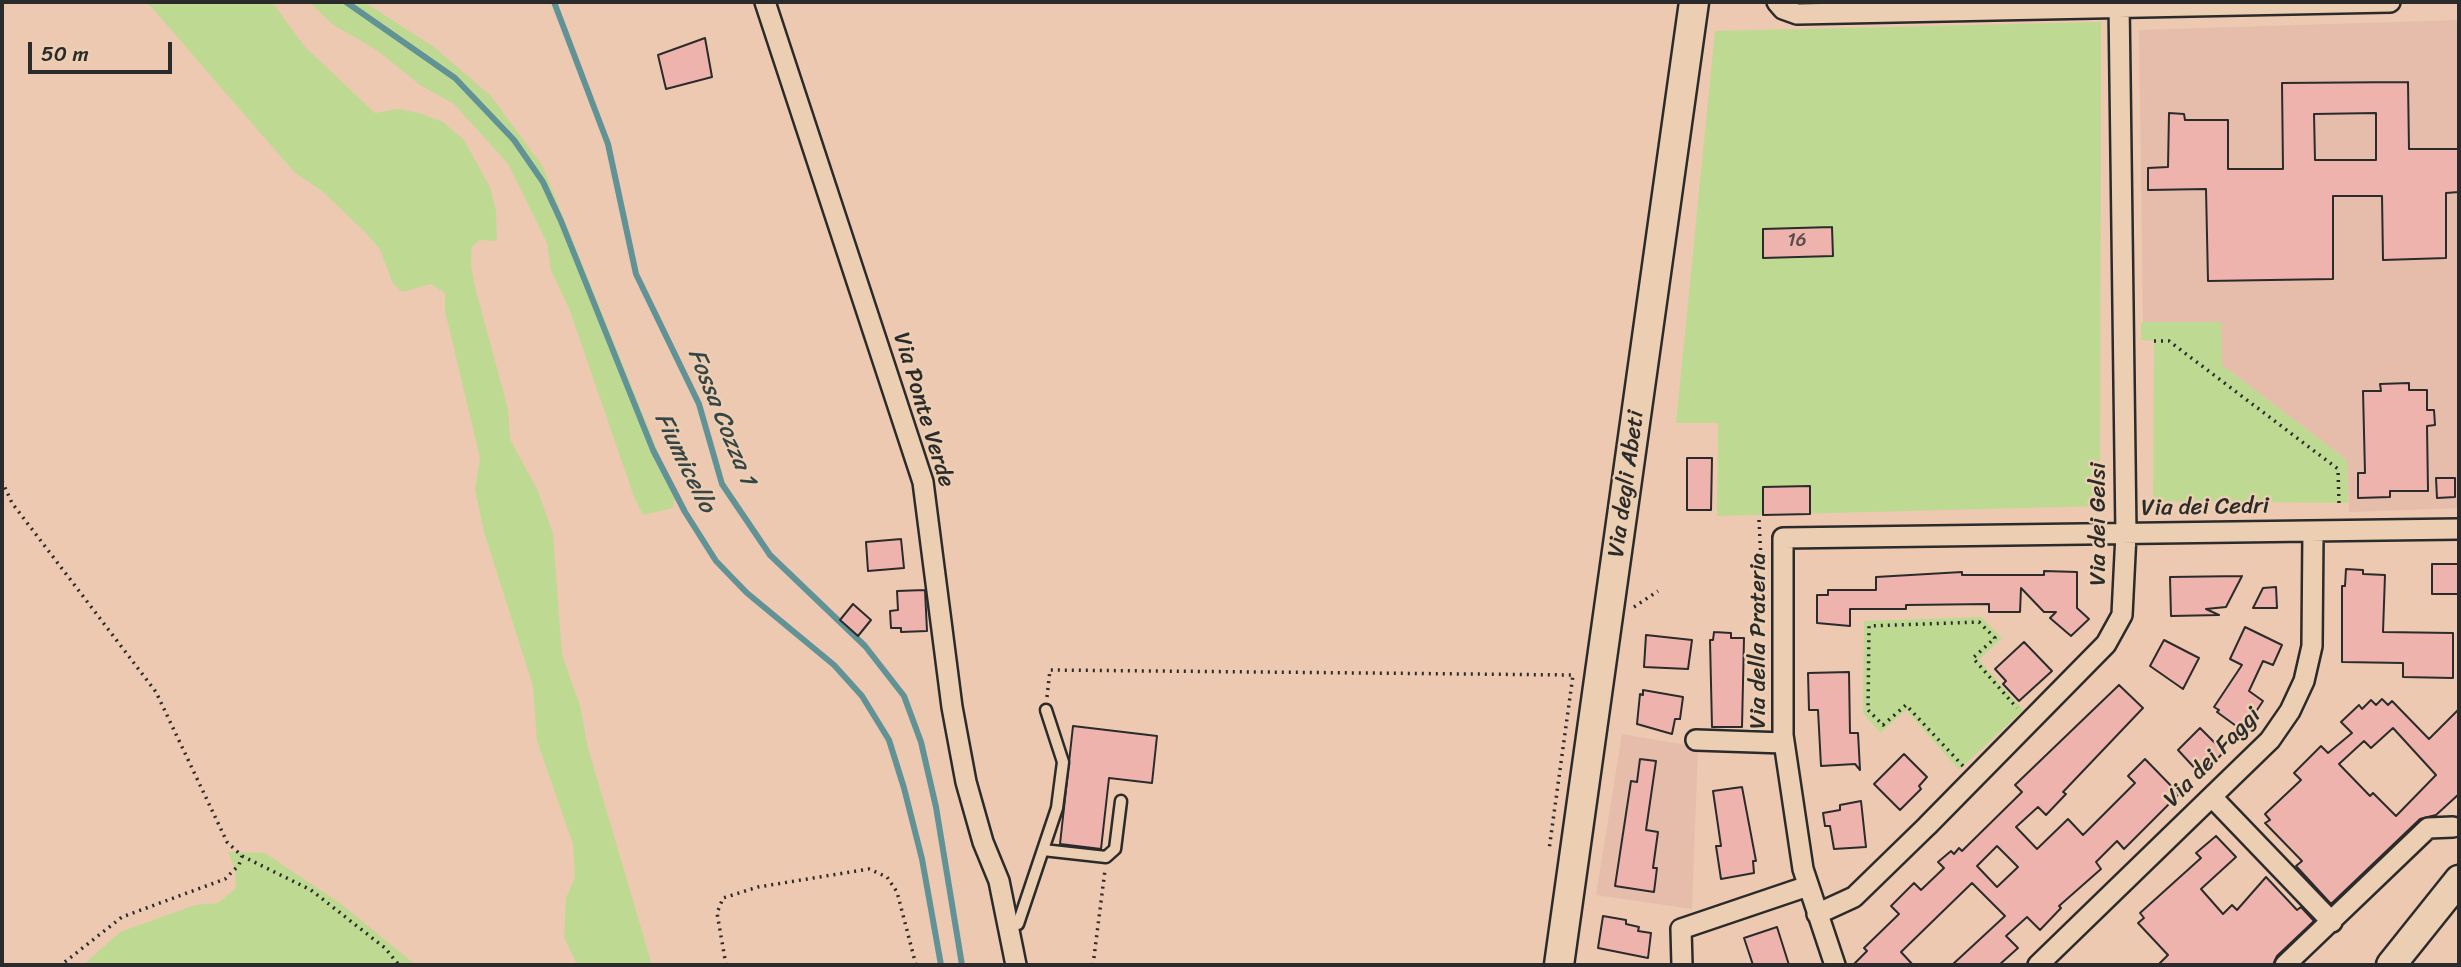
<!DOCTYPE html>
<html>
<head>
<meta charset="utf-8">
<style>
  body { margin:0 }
  #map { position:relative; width:2461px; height:967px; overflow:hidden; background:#edc9b1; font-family:Sriracha,sans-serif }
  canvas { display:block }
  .frame { position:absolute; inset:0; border:4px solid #2b2b2b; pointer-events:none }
  .scale { position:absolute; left:28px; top:42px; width:144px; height:32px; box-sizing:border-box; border:4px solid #2b2b2b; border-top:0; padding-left:9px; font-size:21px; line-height:24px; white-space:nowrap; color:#2b2b2b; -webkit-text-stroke:5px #eccfb2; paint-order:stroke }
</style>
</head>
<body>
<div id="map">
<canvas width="2461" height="967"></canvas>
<div class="frame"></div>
<div class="scale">50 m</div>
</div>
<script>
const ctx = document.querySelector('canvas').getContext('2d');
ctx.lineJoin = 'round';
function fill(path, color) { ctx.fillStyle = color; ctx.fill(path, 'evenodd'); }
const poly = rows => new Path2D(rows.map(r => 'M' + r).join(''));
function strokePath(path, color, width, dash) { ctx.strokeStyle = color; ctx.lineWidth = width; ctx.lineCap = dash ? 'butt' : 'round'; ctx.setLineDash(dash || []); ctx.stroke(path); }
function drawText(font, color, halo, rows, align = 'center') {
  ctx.font = font + ' Sriracha,sans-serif'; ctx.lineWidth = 5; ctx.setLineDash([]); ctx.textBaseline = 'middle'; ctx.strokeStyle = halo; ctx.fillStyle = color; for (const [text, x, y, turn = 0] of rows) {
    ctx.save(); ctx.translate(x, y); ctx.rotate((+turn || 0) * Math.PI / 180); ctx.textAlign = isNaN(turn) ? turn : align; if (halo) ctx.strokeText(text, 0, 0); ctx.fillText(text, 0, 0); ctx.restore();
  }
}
const built = poly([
  [2459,20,2459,508,2349,512,2347,460,2222,365,2220,322,2143,322,2139,30],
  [1622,734,1698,747,1692,909,1596,895]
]);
const green = poly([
  [147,2,272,2,305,47,375,113,398,109,419,113,443,122,464,140,490,187,496,211,497,241,480,240,472,246,471,264,475,287,508,409,510,439,538,491,553,534,562,655,580,705,588,748,652,965,577,965,564,937,566,898,575,877,573,844,537,741,533,686,484,532,475,490,480,458,445,311,445,293,431,284,402,292,393,284,380,250,365,232,323,192,294,172],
  [309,2,364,2,434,47,491,96,543,167,675,494,673,508,643,515,634,497,570,311,551,270,547,243,508,164,454,104,420,85,378,51,332,24],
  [2101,22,2100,506,1717,516,1718,423,1676,423,1715,31],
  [2141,322,2221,322,2222,365,2347,460,2348,503,2153,501,2154,341,2141,340],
  [1981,617,2002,638,1979,660,2023,710,1959,770,1906,710,1880,733,1863,713,1864,621],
  [228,852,265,853,341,904,416,965,83,965,120,932,195,905,218,903,236,888,235,869]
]);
const stream = poly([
  [346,2,455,78,514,140,543,182,561,221,653,450,685,512,716,561,747,593,834,665,862,696,889,740,904,788,922,859,941,965],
  [554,2,608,144,636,274,699,404,722,484,770,555,865,646,904,696,921,742,936,807,962,965]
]);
const building = poly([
  [705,38,712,77,666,89,658,55,705,38],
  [2408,82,2409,149,2459,149,2459,192,2446,193,2446,258,2383,260,2382,196,2333,196,2333,279,2208,281,2206,189,2148,190,2148,168,2168,167,2169,113,2184,114,2185,120,2228,120,2228,169,2283,169,2282,83,2408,82],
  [2376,113,2376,160,2315,160,2314,114,2376,113],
  [1832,227,1833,256,1763,258,1763,229,1832,227],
  [2409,383,2409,390,2427,390,2427,410,2434,410,2435,425,2427,426,2428,491,2390,491,2390,497,2358,498,2358,473,2365,473,2363,391,2381,391,2380,384,2409,383],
  [1687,458,1712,458,1711,510,1687,510,1687,458],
  [2436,478,2455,478,2455,497,2437,498,2436,478],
  [1810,486,1810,514,1763,515,1763,487,1810,486],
  [901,539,904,568,868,571,866,542,901,539],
  [2432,564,2459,564,2459,594,2432,594,2432,564],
  [2346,569,2363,570,2363,574,2385,575,2383,632,2453,633,2453,678,2403,677,2403,663,2342,662,2342,586,2345,586,2346,569],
  [2044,571,2077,572,2077,608,2089,619,2071,636,2050,618,2056,612,2044,612,2021,588,2020,612,1989,612,1989,604,1906,605,1906,609,1850,609,1850,626,1817,623,1817,595,1828,595,1828,590,1876,590,1876,577,1962,572,1962,575,2044,575,2044,571],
  [2242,576,2226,607,2206,609,2219,615,2171,616,2170,577,2242,576],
  [2276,587,2277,608,2253,608,2263,588,2276,587],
  [925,590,927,631,901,632,901,628,891,628,890,611,898,610,897,591,925,590],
  [853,604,871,620,858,636,840,620,853,604],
  [2245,627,2282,645,2273,665,2263,661,2249,691,2263,701,2243,731,2217,712,2219,710,2214,707,2242,665,2230,659,2245,627],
  [1714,632,1731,633,1731,638,1744,638,1742,727,1712,727,1710,640,1713,640,1714,632],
  [1646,635,1692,640,1688,669,1644,667,1646,635],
  [2164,640,2199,658,2183,689,2150,666,2164,640],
  [2024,642,2052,671,2019,701,2003,684,2006,681,1995,669,2024,642],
  [1849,672,1850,733,1858,733,1860,770,1855,764,1821,766,1818,710,1809,710,1808,673,1849,672],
  [2119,685,2143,708,2063,792,2066,794,2046,815,2038,807,2016,827,2037,849,2068,819,2083,835,2135,783,2128,776,2145,759,2179,794,2124,849,2117,841,2096,862,2101,869,2059,906,2061,908,2040,930,2027,917,2006,936,2018,948,1999,965,1952,965,2005,916,1972,883,1901,952,1913,965,1853,965,1867,951,1864,948,1899,914,1891,906,1914,883,1921,890,1944,868,1938,862,1951,851,1954,854,1959,848,1962,851,2022,792,2015,785,2119,685],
  [1997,846,2018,867,1997,887,1977,866,1997,846],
  [1643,690,1683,697,1680,719,1675,719,1672,734,1637,724,1640,694,1643,695,1643,690],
  [2382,699,2388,705,2392,701,2429,739,2459,709,2459,794,2436,815,2420,819,2331,904,2296,866,2302,861,2265,823,2270,820,2265,814,2301,780,2294,773,2321,746,2328,753,2352,733,2341,722,2359,705,2362,709,2371,700,2376,705,2382,699],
  [2393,728,2436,775,2396,816,2373,793,2370,796,2339,764,2364,741,2371,748,2393,728],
  [1073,726,1157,736,1152,783,1109,778,1101,849,1060,844,1073,726],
  [2200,728,2224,752,2201,775,2178,750,2200,728],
  [1904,754,1927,777,1919,786,1921,789,1900,810,1874,784,1904,754],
  [1640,759,1656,761,1646,830,1658,832,1653,868,1657,868,1654,892,1615,886,1631,781,1637,782,1640,759],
  [1742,787,1756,861,1753,861,1754,873,1721,879,1716,846,1721,846,1713,791,1742,787],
  [1861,801,1866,847,1834,849,1830,826,1825,826,1823,813,1840,810,1840,805,1861,801],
  [2216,836,2236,857,2201,889,2223,914,2232,905,2237,910,2266,877,2297,910,2301,907,2314,921,2277,956,2273,965,2158,965,2168,955,2138,923,2144,918,2140,913,2201,858,2196,853,2216,836],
  [1603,916,1626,920,1626,924,1639,927,1638,931,1651,933,1648,958,1598,948,1603,916],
  [1777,927,1789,965,1753,965,1744,938,1777,927]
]);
const path = poly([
  [2154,341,2169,341,2338,469,2339,503],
  [2,481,12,503,156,692,227,842,242,856,239,865,225,879,122,917,61,965],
  [1759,520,1762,580],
  [1634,607,1658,591],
  [1047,697,1050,670,1573,675,1549,850],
  [1963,766,1906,705,1883,725,1868,710,1869,626,1979,622,1995,638,1973,658,2017,708],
  [242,856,311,890,385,948,399,965],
  [726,965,717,913,723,898,758,887,869,869,887,877,897,892,916,965],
  [1093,965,1105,870]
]);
const lane = poly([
  [1043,850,1106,857,1115,849,1121,801],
  [1010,925,1018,924,1057,808,1063,762,1046,710]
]);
const street = poly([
  [765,2,923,482,952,707,966,782,983,842,999,881,1016,965],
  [1777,2,1783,9,1797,14,2390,2],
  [1696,740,1784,743],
  [2212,797,2332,922],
  [1817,914,1854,897,1927,826,2106,644,2122,615,2126,534,2119,2],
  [1682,965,1681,929,1808,886],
  [1835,965,1803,869,1783,735,1783,538,2459,529],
  [2038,965,2270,740,2290,711,2304,681,2312,646,2313,532],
  [2285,965,2428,828,2453,827]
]);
const secondary = poly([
  [1559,965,1694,2],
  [2391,965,2459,880]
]);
const numberNames = [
  ["16",1797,241]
];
const streetNames = [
  ["Via Ponte Verde",923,410,73],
  ["Via degli Abeti",1627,484,-82],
  ["Via dei Cedri",2205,508,-1],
  ["Via dei Gelsi",2099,524,-90],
  ["Via della Prateria",1759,641,-90],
  ["Via dei Faggi",2213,758,-46]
];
const waterNames = [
  ["Fossa Cozza 1",721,417,68],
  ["Fiumicello",684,463,64]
];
fill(built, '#e6bcab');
fill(green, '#beda92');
strokePath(stream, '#619296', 6);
fill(building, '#efb3ae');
strokePath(building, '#2b2b2b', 2);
strokePath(lane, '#2b2b2b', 15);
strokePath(street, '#2b2b2b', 24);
strokePath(secondary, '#2b2b2b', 33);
strokePath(path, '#2b2b2b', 3.5, [2, 5]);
strokePath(lane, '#eccfb2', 10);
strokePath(street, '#eccfb2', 19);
strokePath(secondary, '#eccfb2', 28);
drawText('19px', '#5c4d4c', null, numberNames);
drawText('23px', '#2b2b2b', '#eccfb2', streetNames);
drawText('italic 24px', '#384546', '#eccfb2', waterNames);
</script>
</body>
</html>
